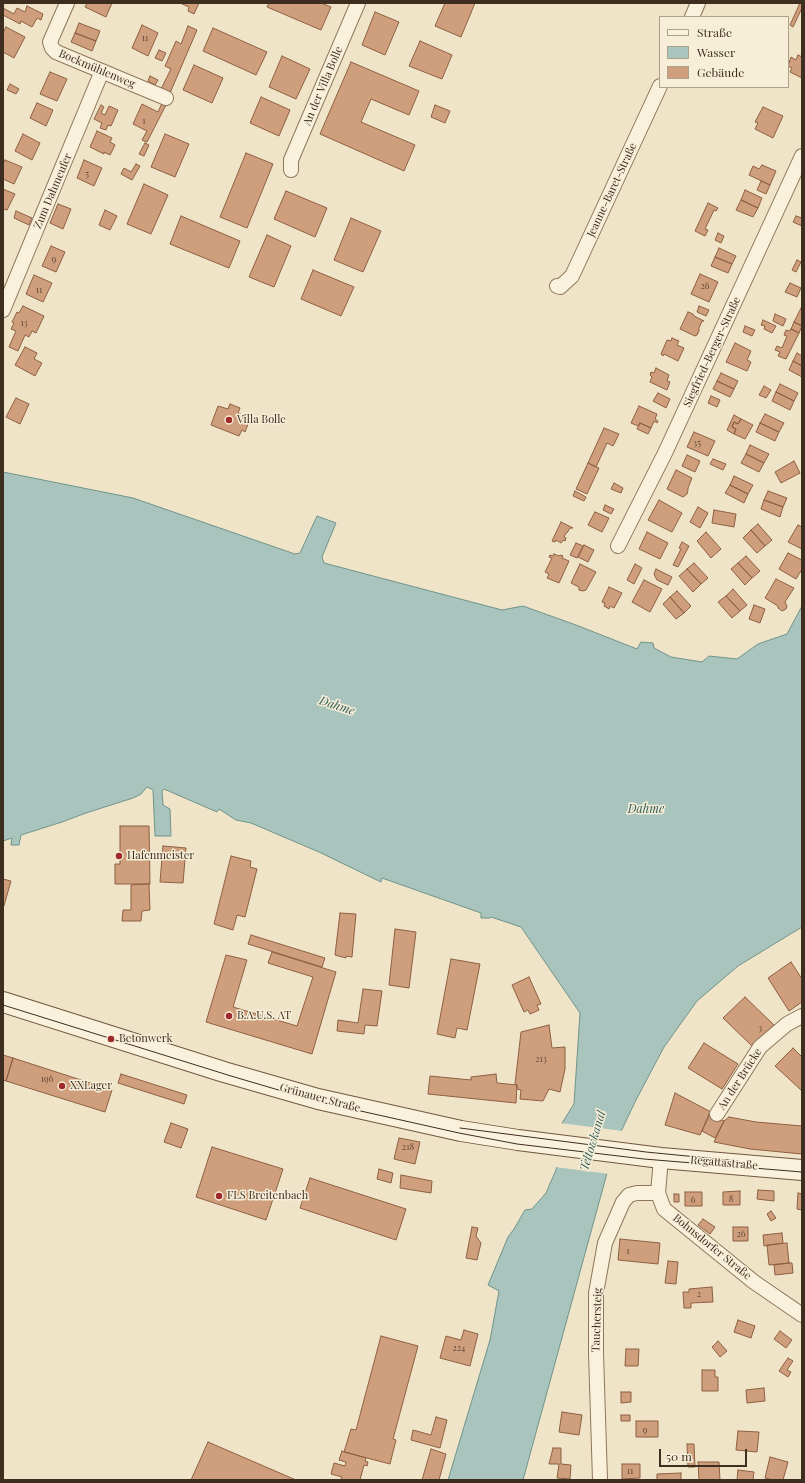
<!DOCTYPE html>
<html>
<head>
<meta charset="utf-8">
<style>
  body { margin:0 }
  #map { position:relative; width:805px; height:1483px; overflow:hidden; background:#f0e4c8; font-family:"Playfair Display",serif }
  canvas { display:block }
  .frame { position:absolute; inset:0; border:4px solid #3d2e20; pointer-events:none }
  .legend { position:absolute; left:659px; top:16px; width:130px; height:72px; box-sizing:border-box; background:#f7eed8; border:1px solid #ada18e; margin:0; padding:5px 7px; list-style:none; font-size:12px; color:#3d2e20 }
  .legend li { display:flex; align-items:center; gap:8px; height:20px }
  .legend b { width:20px; border:1px solid #ada18e }
  .scale { position:absolute; left:659px; top:1449px; width:88px; height:18px; box-sizing:border-box; border:2px solid #3d2e20; border-top:0; padding-left:5px; font-size:12px; line-height:14px; white-space:nowrap; color:#3d2e20; -webkit-text-stroke:3px #f7eed8; paint-order:stroke }
</style>
</head>
<body>
<div id="map">
<canvas width="805" height="1483"></canvas>
<div class="frame"></div>
<ul class="legend">
<li><b style="height:5px;background:#faf1dc"></b>Straße</li>
<li><b style="height:11px;background:#a9c4bc"></b>Wasser</li>
<li><b style="height:11px;background:#cf9f7d"></b>Gebäude</li>
</ul>
<div class="scale">50 m</div>
</div>
<script>
const ctx = document.querySelector('canvas').getContext('2d');
ctx.lineJoin = 'round';
function fill(path, color) { ctx.fillStyle = color; ctx.fill(path, 'evenodd'); }
const poly = rows => new Path2D(rows.map(r => 'M' + r).join(''));
function strokePath(path, color, width, dash) { ctx.strokeStyle = color; ctx.lineWidth = width; ctx.lineCap = dash ? 'butt' : 'round'; ctx.setLineDash(dash || []); ctx.stroke(path); }
function drawText(font, color, halo, rows, align = 'center') {
  ctx.font = font + ' "Playfair Display",serif'; ctx.lineWidth = 3; ctx.setLineDash([]); ctx.textBaseline = 'middle'; ctx.strokeStyle = halo; ctx.fillStyle = color; for (const [text, x, y, turn = 0] of rows) {
    ctx.save(); ctx.translate(x, y); ctx.rotate((+turn || 0) * Math.PI / 180); ctx.textAlign = isNaN(turn) ? turn : align; if (halo) ctx.strokeText(text, 0, 0); ctx.fillText(text, 0, 0); ctx.restore();
  }
}
const water = poly([
  [3,472,133,498,295,554,300,553,317,516,336,523,322,557,324,563,502,610,523,606,576,625,637,649,641,642,653,643,654,648,671,657,702,662,709,656,737,659,758,644,787,634,802,606,802,927,738,966,697,1001,664,1047,636,1100,615,1144,523,1480,448,1480,490,1340,499,1291,488,1285,508,1237,514,1229,525,1210,532,1209,546,1193,556,1170,562,1123,574,1104,580,1013,521,927,491,917,490,918,481,918,481,913,382,878,381,882,319,852,251,823,236,820,219,809,217,812,164,789,162,791,163,805,170,809,171,836,155,836,153,790,147,787,141,794,133,798,86,813,62,822,21,835,19,845,11,845,12,838,3,841,3,472]
]);
const pier = poly([
  [560,1123,623,1131,617,1145,609,1174,555,1167]
]);
const building = poly([
  [87,3,112,3,106,17,85,7,87,3],
  [180,3,199,3,194,14,188,11,189,7,180,3],
  [269,3,321,3,331,7,321,30,267,7,269,3],
  [445,3,475,3,461,37,435,26,445,3],
  [800,3,802,3,802,8,793,27,790,25,800,3],
  [27,6,43,14,41,20,37,18,32,27,21,21,20,24,3,15,3,8,14,14,17,8,25,12,27,6],
  [375,12,399,22,385,55,362,45,375,12],
  [79,23,100,31,96,41,75,33,79,23],
  [142,25,158,33,148,56,132,48,142,25],
  [188,26,197,30,170,93,161,89,171,69,165,66,176,41,181,44,188,26],
  [6,27,25,37,14,58,3,52,3,33,6,27],
  [213,28,267,52,256,75,203,51,213,28],
  [75,33,96,41,92,51,71,42,75,33],
  [420,41,452,55,442,79,409,66,420,41],
  [159,50,166,53,162,61,155,58,159,50],
  [798,55,802,57,802,78,790,72,792,68,788,66,791,57,796,60,798,55],
  [282,56,310,69,296,99,269,87,282,56],
  [351,62,419,91,409,115,371,99,361,122,415,145,404,171,320,134,351,62],
  [194,65,223,78,212,103,183,90,194,65],
  [50,72,67,79,57,101,40,94,50,72],
  [150,76,158,80,155,85,148,81,150,76],
  [10,84,19,89,16,94,7,90,10,84],
  [261,97,290,110,279,136,250,123,261,97],
  [37,103,53,110,46,126,30,118,37,103],
  [162,103,166,105,147,142,142,140,147,131,133,124,142,104,158,112,162,103],
  [101,105,104,107,101,113,105,115,109,106,118,110,111,126,108,125,106,130,100,128,102,123,94,119,101,105],
  [435,105,450,111,445,123,431,117,435,105],
  [763,107,783,116,773,138,755,129,758,123,755,122,763,107],
  [97,131,112,138,110,142,115,145,110,155,104,152,104,154,90,147,97,131],
  [23,134,40,143,32,160,15,151,23,134],
  [165,134,189,144,175,177,151,167,165,134],
  [145,143,149,145,144,156,139,154,145,143],
  [246,153,273,164,247,228,220,217,246,153],
  [5,160,22,167,14,184,3,179,3,164,5,160],
  [84,160,102,168,94,186,77,178,84,160],
  [136,164,140,166,132,180,121,174,124,168,131,172,136,164],
  [762,165,776,171,770,185,749,175,753,166,759,169,762,165],
  [761,181,770,185,766,194,757,190,761,181],
  [144,184,168,195,151,234,127,224,144,184],
  [3,189,15,194,7,210,3,209,3,189],
  [745,190,762,198,758,208,741,200,745,190],
  [286,191,327,208,315,237,274,219,286,191],
  [741,200,758,208,753,217,736,210,741,200],
  [708,203,718,208,716,211,714,210,705,229,708,230,705,236,695,231,708,203],
  [58,204,71,209,63,229,50,223,58,204],
  [105,210,117,216,110,230,99,225,105,210],
  [16,211,32,218,29,225,14,218,16,211],
  [181,216,240,241,229,268,170,244,181,216],
  [796,216,802,218,802,226,793,222,796,216],
  [351,218,381,231,363,272,334,260,351,218],
  [718,233,724,236,721,243,715,240,718,233],
  [267,235,291,246,274,287,249,277,267,235],
  [51,246,65,252,56,272,42,266,51,246],
  [719,248,736,256,732,264,715,257,719,248],
  [715,257,732,264,728,273,711,266,715,257],
  [797,260,801,262,796,272,792,270,797,260],
  [313,270,354,287,341,316,301,299,313,270],
  [700,274,718,282,709,302,691,294,700,274],
  [34,275,52,283,43,302,26,294,34,275],
  [790,283,801,288,797,297,785,292,790,283],
  [23,306,44,316,36,333,32,331,29,337,25,335,18,351,9,347,16,331,11,329,14,323,12,322,17,312,19,313,23,306],
  [699,306,709,310,706,316,697,312,699,306],
  [802,306,802,326,794,322,802,306],
  [688,312,693,314,694,316,704,321,702,321,699,328,699,331,697,335,695,336,680,329,688,312],
  [775,314,786,319,783,326,773,321,775,314],
  [763,320,776,326,772,333,764,329,765,326,761,325,763,320],
  [794,322,802,326,799,333,791,329,794,322],
  [745,326,755,330,752,336,743,332,745,326],
  [791,329,799,333,786,359,778,356,780,352,775,350,777,346,782,348,787,336,784,335,786,330,790,331,791,329],
  [672,338,679,341,677,345,684,348,678,361,664,354,663,356,661,354,667,340,671,341,672,338],
  [735,343,751,351,747,360,751,362,747,371,726,362,735,343],
  [25,347,37,353,34,359,42,363,35,376,15,365,25,347],
  [797,353,802,356,802,366,793,361,797,353],
  [793,361,802,366,802,377,789,370,793,361],
  [656,368,669,375,667,381,670,382,667,390,650,382,652,377,650,375,651,372,654,373,656,368],
  [721,373,738,381,734,389,717,381,721,373],
  [717,381,734,389,730,397,713,389,717,381],
  [780,384,798,393,794,401,776,392,780,384],
  [764,386,771,390,766,398,759,395,764,386],
  [776,392,794,401,790,410,772,401,776,392],
  [658,393,670,399,666,408,653,401,658,393],
  [711,396,720,400,717,407,708,403,711,396],
  [16,398,29,404,20,424,6,417,16,398],
  [230,404,240,408,238,413,247,417,244,422,248,424,245,432,242,430,239,436,211,425,218,406,228,409,230,404],
  [639,406,657,414,655,419,658,421,657,423,654,421,651,428,640,423,638,426,631,423,639,406],
  [765,414,784,423,779,432,760,423,765,414],
  [734,415,741,419,738,424,734,422,732,427,736,429,734,434,727,430,734,415],
  [741,419,753,425,745,439,734,434,736,429,732,427,734,422,738,424,741,419],
  [640,423,651,428,648,434,637,429,640,423],
  [760,423,779,432,775,441,756,432,760,423],
  [604,428,619,434,613,446,607,443,596,467,588,463,604,428],
  [694,432,715,441,708,456,687,447,694,432],
  [750,445,769,454,764,463,746,454,750,445],
  [746,454,764,463,759,472,741,463,746,454],
  [687,455,700,461,695,472,682,466,687,455],
  [713,459,726,464,723,470,710,464,713,459],
  [794,461,800,473,781,483,775,472,794,461],
  [588,463,599,468,587,494,576,489,588,463],
  [676,470,692,478,688,488,688,490,687,494,683,497,667,489,676,470],
  [734,476,753,485,748,494,730,485,734,476],
  [614,483,623,488,621,493,611,489,614,483],
  [730,485,748,494,744,503,725,493,730,485],
  [575,491,586,497,584,501,573,496,575,491],
  [768,491,787,498,783,507,764,500,768,491],
  [659,500,682,513,672,532,648,520,659,500],
  [764,500,783,507,780,517,761,509,764,500],
  [605,505,614,509,611,514,603,510,605,505],
  [698,507,708,513,700,528,690,522,698,507],
  [714,510,736,514,734,527,712,523,714,510],
  [595,512,609,518,602,532,588,525,595,512],
  [561,522,573,528,570,528,567,533,566,533,564,537,566,538,565,541,563,540,561,543,556,540,555,542,552,541,561,522],
  [758,524,772,540,765,546,751,530,758,524],
  [798,525,802,527,802,549,788,542,798,525],
  [751,530,765,546,757,553,743,538,751,530],
  [647,532,668,543,660,559,639,549,647,532],
  [706,532,721,549,711,558,697,541,706,532],
  [682,542,689,546,678,567,673,565,681,549,679,548,682,542],
  [576,543,583,546,577,558,570,555,576,543],
  [584,545,594,550,588,562,578,557,584,545],
  [788,553,802,560,802,569,796,579,779,569,788,553],
  [554,554,559,556,560,555,563,556,562,558,569,561,559,583,547,578,549,574,545,572,552,558,549,557,550,555,553,556,554,554],
  [746,556,760,571,752,578,738,563,746,556],
  [694,563,708,578,701,584,687,569,694,563],
  [738,563,752,578,745,585,731,569,738,563],
  [580,564,596,572,586,590,583,591,579,590,579,587,571,583,580,564],
  [635,564,642,568,634,584,627,580,635,564],
  [656,569,672,577,668,585,657,580,654,574,656,569],
  [687,569,701,584,693,592,679,576,687,569],
  [776,579,794,588,785,602,787,606,786,609,782,611,778,608,778,606,765,598,776,579],
  [644,580,662,589,650,612,632,602,644,580],
  [609,587,622,593,614,608,610,606,609,609,604,606,605,603,602,602,609,587],
  [733,589,747,605,740,611,726,596,733,589],
  [677,591,691,606,684,613,670,597,677,591],
  [726,596,740,611,732,618,718,602,726,596],
  [670,597,684,613,676,619,663,604,670,597],
  [754,605,765,609,760,623,749,619,754,605],
  [120,826,149,826,150,884,115,884,115,864,120,864,120,826],
  [163,846,186,848,183,883,160,882,163,846],
  [231,856,251,861,250,867,257,869,245,917,237,915,233,930,214,924,231,856],
  [3,879,11,881,3,909,3,879],
  [149,884,150,910,142,911,141,921,122,921,123,910,131,910,131,885,149,884],
  [340,913,356,914,352,957,346,956,346,958,335,955,340,913],
  [395,929,416,932,409,988,389,985,395,929],
  [251,935,325,958,322,967,248,944,251,935],
  [272,952,336,972,312,1054,206,1022,226,955,247,960,233,1007,297,1026,313,977,268,963,272,952],
  [451,959,480,964,467,1030,457,1028,455,1038,437,1034,451,959],
  [791,962,802,979,802,1002,789,1011,768,978,791,962],
  [529,977,541,1004,537,1005,539,1010,530,1014,528,1010,524,1012,512,985,529,977],
  [363,989,382,991,377,1026,365,1025,364,1034,337,1031,338,1020,358,1023,363,989],
  [745,997,774,1025,753,1047,723,1018,745,997],
  [549,1025,552,1048,565,1047,565,1069,560,1092,549,1089,543,1101,520,1099,521,1090,517,1089,517,1085,515,1084,521,1032,549,1025],
  [704,1043,738,1064,722,1089,688,1068,704,1043],
  [793,1048,802,1057,802,1090,801,1090,775,1066,793,1048],
  [3,1055,13,1058,6,1081,3,1080,3,1055],
  [13,1058,112,1090,105,1112,6,1081,13,1058],
  [121,1074,187,1095,184,1104,118,1083,121,1074],
  [496,1074,497,1083,517,1085,516,1103,428,1094,430,1076,471,1080,471,1077,496,1074],
  [675,1093,711,1112,700,1135,665,1125,675,1093],
  [709,1114,724,1121,715,1138,702,1131,709,1114],
  [729,1117,756,1122,802,1126,802,1154,750,1149,714,1142,724,1121,729,1117],
  [171,1123,188,1129,181,1148,164,1142,171,1123],
  [399,1138,420,1142,415,1164,394,1159,399,1138],
  [212,1147,283,1169,266,1220,196,1197,212,1147],
  [379,1169,393,1173,391,1183,377,1179,379,1169],
  [401,1175,432,1181,431,1193,400,1188,401,1175],
  [310,1178,406,1209,396,1240,300,1208,310,1178],
  [758,1190,774,1191,774,1201,757,1199,758,1190],
  [740,1191,740,1205,723,1205,723,1192,740,1191],
  [685,1192,702,1192,702,1206,685,1206,685,1192],
  [798,1193,802,1194,802,1210,797,1209,798,1193],
  [674,1194,679,1194,679,1202,674,1202,674,1194],
  [771,1211,776,1218,771,1221,767,1214,771,1211],
  [703,1219,715,1227,710,1234,698,1225,703,1219],
  [472,1227,478,1228,476,1236,481,1243,477,1260,466,1258,472,1227],
  [733,1227,748,1227,748,1241,733,1241,733,1227],
  [782,1233,783,1243,764,1246,763,1235,782,1233],
  [620,1239,660,1243,658,1264,618,1260,620,1239],
  [787,1243,789,1263,769,1265,767,1245,787,1243],
  [668,1261,678,1262,676,1284,665,1283,668,1261],
  [789,1263,792,1263,793,1273,775,1275,774,1265,789,1263],
  [712,1287,713,1302,691,1303,691,1308,684,1308,683,1292,689,1292,689,1289,712,1287],
  [738,1320,755,1326,751,1338,734,1332,738,1320],
  [464,1330,478,1334,470,1366,440,1358,446,1336,461,1340,464,1330],
  [780,1331,792,1340,786,1348,774,1339,780,1331],
  [381,1336,418,1346,393,1439,396,1440,390,1464,344,1452,351,1429,356,1430,381,1336],
  [718,1341,727,1351,720,1357,712,1347,718,1341],
  [626,1349,639,1349,638,1366,625,1366,626,1349],
  [788,1358,793,1361,787,1370,791,1372,788,1377,779,1371,788,1358],
  [702,1370,715,1370,715,1377,718,1377,718,1391,702,1391,702,1370],
  [764,1388,765,1401,747,1403,746,1390,764,1388],
  [621,1392,631,1392,631,1402,621,1403,621,1392],
  [562,1412,582,1415,579,1435,559,1432,562,1412],
  [621,1415,630,1415,630,1421,621,1421,621,1415],
  [436,1417,447,1420,440,1448,411,1440,413,1430,431,1435,436,1417],
  [636,1421,658,1421,658,1437,636,1437,636,1421],
  [738,1431,759,1432,757,1452,736,1450,738,1431],
  [208,1442,296,1480,191,1480,208,1442],
  [687,1444,694,1444,695,1467,688,1467,687,1444],
  [553,1448,561,1448,561,1464,571,1465,570,1479,557,1478,559,1464,549,1464,553,1448],
  [431,1449,446,1454,439,1480,422,1480,431,1449],
  [342,1451,366,1458,365,1461,368,1462,367,1466,364,1465,360,1480,344,1480,341,1479,342,1477,331,1474,334,1463,345,1466,346,1462,339,1460,342,1451],
  [770,1457,788,1462,783,1480,773,1480,765,1478,770,1457],
  [698,1462,719,1462,720,1480,699,1480,698,1462],
  [622,1464,640,1464,640,1478,622,1479,622,1464],
  [738,1470,754,1472,753,1480,737,1480,738,1470],
  [681,1473,681,1480,657,1480,657,1474,681,1473]
]);
const minor = poly([
  [67,3,50,42,52,48,56,52,166,98],
  [692,17,698,3],
  [291,170,291,160,358,3],
  [557,286,560,287,572,276,660,86],
  [3,310,102,71],
  [618,546,665,453,802,156],
  [717,1114,760,1047,787,1024,802,1016],
  [661,1158,658,1193,664,1209,754,1282,802,1315],
  [600,1480,596,1353,596,1293,605,1243,623,1202,629,1195,637,1193,658,1193]
]);
const secondary = poly([
  [3,1002,224,1072,318,1099,461,1131,518,1140,661,1158,802,1170]
]);
const tram = poly([
  [3,1005,231,1076,316,1101,459,1133,517,1144,644,1159,802,1172],
  [460,1128,646,1152,738,1161]
]);
const markers = [
  [229,420,4,"#9e2a2b"],
  [119,856,4,"#9e2a2b"],
  [229,1016,4,"#9e2a2b"],
  [111,1039,4,"#9e2a2b"],
  [62,1086,4,"#9e2a2b"],
  [219,1196,4,"#9e2a2b"]
];
const numberNames = [
  ["11",145,38],
  ["1",144,121],
  ["5",87,174],
  ["9",54,259],
  ["26",705,286],
  ["11",39,290],
  ["13",24,323],
  ["35",697,443],
  ["3",760,1028],
  ["213",541,1059],
  ["196",47,1079],
  ["218",408,1147],
  ["8",731,1199],
  ["6",693,1200],
  ["26",741,1234],
  ["1",628,1251],
  ["2",699,1294],
  ["224",459,1348],
  ["9",645,1430],
  ["11",630,1471]
];
const streetNames = [
  ["Bockmühlenweg",97,69,23],
  ["An der Villa Bolle",323,86,-67],
  ["Jeanne-Baret-Straße",612,190,-65],
  ["Zum Dahmeufer",53,191,-67],
  ["Siegfried-Berger-Straße",712,352,-65],
  ["An der Brücke",740,1079,-57],
  ["Grünauer Straße",320,1098,15],
  ["Regattastraße",724,1163,5],
  ["Bohnsdorfer Straße",712,1247,39],
  ["Tauchersteig",597,1320,-88]
];
const poiNames = [
  ["Villa Bolle",237,420],
  ["Hafenmeister",127,856],
  ["B.A.U.S. AT",237,1016],
  ["Betonwerk",119,1039],
  ["XXLager",70,1086],
  ["FLS Breitenbach",227,1196]
];
const waterNames = [
  ["Dahme",337,706,18],
  ["Dahme",646,809],
  ["Teltowkanal",593,1141,-73]
];
fill(water, '#a9c4bc');
strokePath(water, '#6f938a', 1);
fill(pier, '#f0e4c8');
fill(building, '#cf9f7d');
strokePath(building, '#8d5f41', 1);
strokePath(minor, '#8d765c', 16);
strokePath(secondary, '#6f573f', 22);
strokePath(minor, '#faf1dc', 14);
strokePath(secondary, '#faf1dc', 20);
strokePath(tram, '#3d2e20', 1);
for (const [x, y, r, color] of markers) { const dot = new Path2D(); dot.arc(x, y, r, 0, 2 * Math.PI); ctx.fillStyle = color; ctx.fill(dot); strokePath(dot, '#f7eed8', 1.5); }
drawText('9px', '#624a37', null, numberNames);
drawText('11px', '#3d2e20', '#f7eed8', streetNames);
drawText('11px', '#3d2e20', '#f7eed8', poiNames, 'left');
drawText('italic 12px', '#2f5d5a', '#f7eed8', waterNames);
</script>
</body>
</html>
